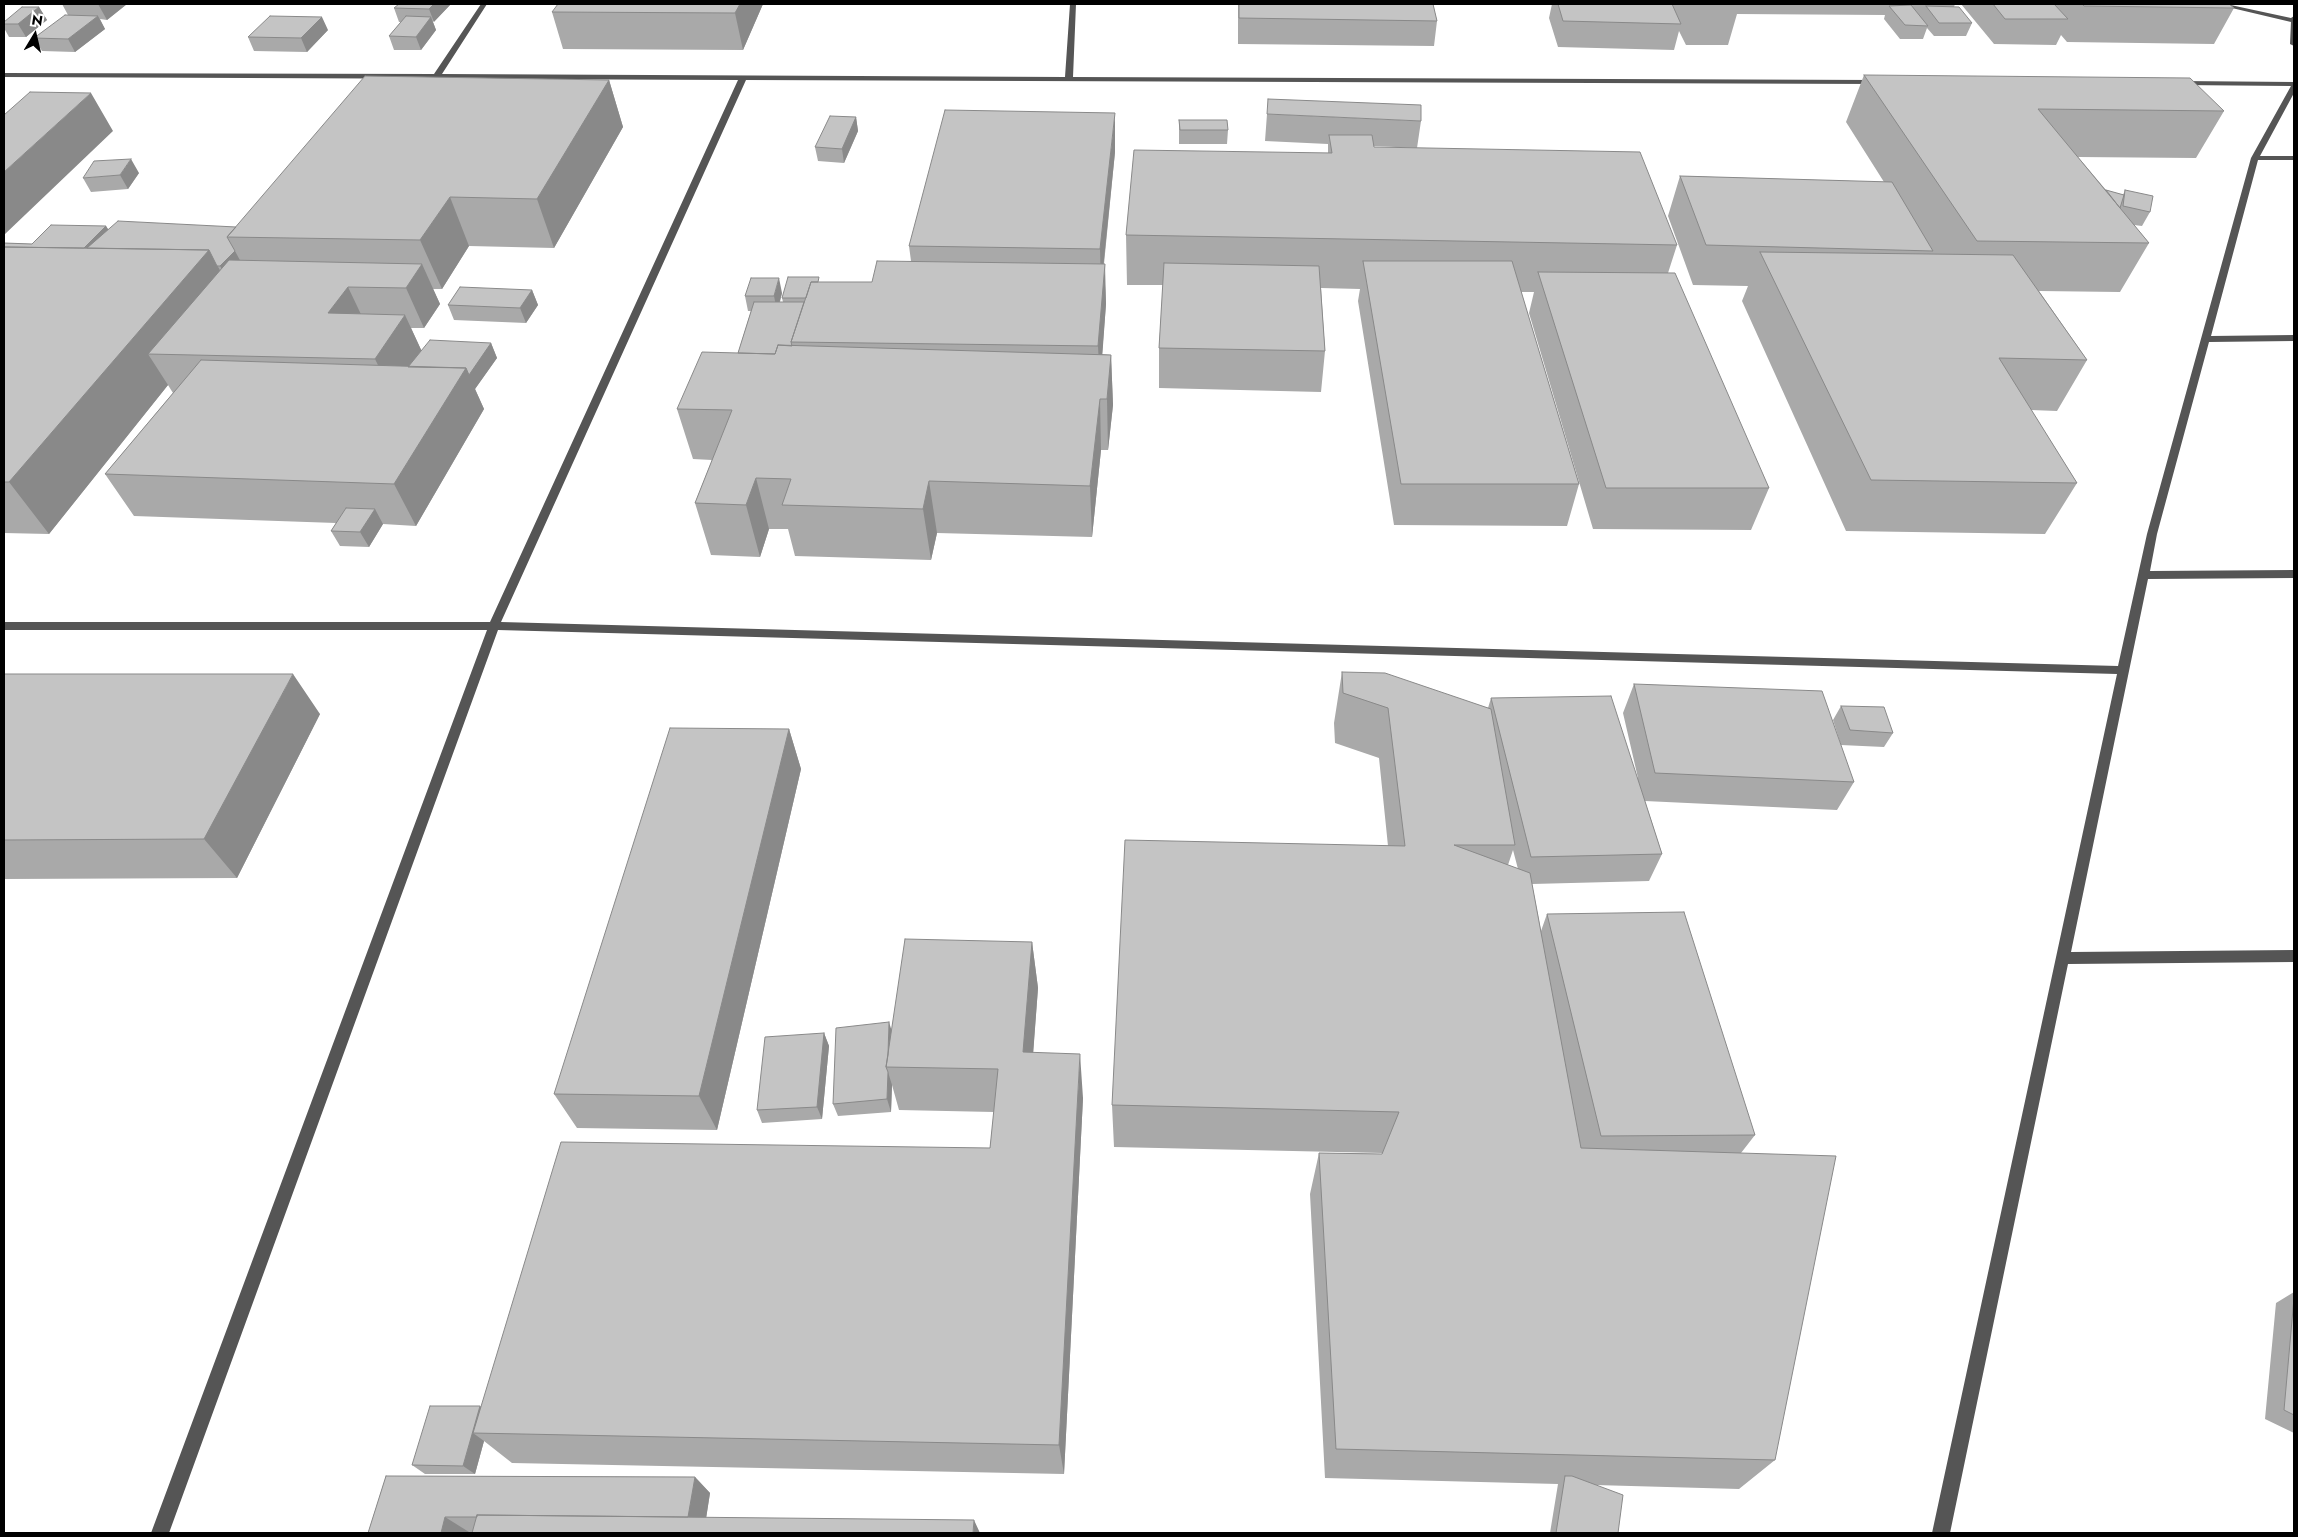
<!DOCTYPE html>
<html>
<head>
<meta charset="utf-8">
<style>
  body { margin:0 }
  #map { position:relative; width:2298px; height:1537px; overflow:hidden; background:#fff; font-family:Jost,sans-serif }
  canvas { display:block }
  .frame { position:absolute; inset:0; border:5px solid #000; pointer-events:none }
  .north { position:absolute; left:10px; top:10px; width:50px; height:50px; -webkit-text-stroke:4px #fff; paint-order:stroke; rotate:9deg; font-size:14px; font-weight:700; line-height:20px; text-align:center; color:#000 }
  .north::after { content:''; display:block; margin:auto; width:18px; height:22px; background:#000; clip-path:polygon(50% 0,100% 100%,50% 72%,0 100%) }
</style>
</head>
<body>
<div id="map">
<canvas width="2298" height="1537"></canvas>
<div class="frame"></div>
<div class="north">N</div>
</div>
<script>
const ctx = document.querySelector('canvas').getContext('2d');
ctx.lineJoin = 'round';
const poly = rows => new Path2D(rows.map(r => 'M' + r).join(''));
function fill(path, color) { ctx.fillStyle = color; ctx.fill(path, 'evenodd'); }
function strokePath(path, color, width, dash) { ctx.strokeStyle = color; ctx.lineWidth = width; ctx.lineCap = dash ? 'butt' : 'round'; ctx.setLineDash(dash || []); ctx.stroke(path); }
const minor = poly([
  [481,4,487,4,442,74,1065,77,1070,4,1076,4,1073,77,1877,80,1881,82,1877,84,746,80,501,622,2118,666,2147,534,2251,158,2291,86,2179,85,2175,83,2179,81,2294,82,2294,93,2260,156,2294,156,2294,160,2258,160,2211,336,2294,335,2294,341,2209,342,2157,534,2150,571,2294,570,2294,578,2148,579,2071,952,2294,950,2294,962,2068,964,1950,1533,1932,1533,2117,674,498,630,169,1533,151,1533,487,630,4,630,4,622,490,622,738,80,4,77,4,73,434,74,481,4],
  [2215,4,2226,4,2291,18,2294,16,2294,46,2290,44,2291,22,2215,4]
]);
const wall = poly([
  [62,4,127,4,107,20,100,19,105,29,75,52,42,51,34,38,68,15],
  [451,4,433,22,436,30,421,50,394,50,389,36,401,22,399,22,394,8],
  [763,4,743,50,563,49,552,12],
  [1238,4,1433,4,1437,21,1434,46,1238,44],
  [1552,4,1955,4,1954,7,1972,23,1966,36,1934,36,1927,28,1923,39,1900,39,1884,19,1885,15,1737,14,1728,45,1686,45,1679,31,1674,50,1558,47,1549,18],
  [1961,4,2229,4,2234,8,2214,44,2067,42,2061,35,2056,45,1994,44],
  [39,7,47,20,26,37,9,37,4,28,4,22],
  [328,30,307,52,254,51,248,37],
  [1864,75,2224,111,2196,158,2078,157,2106,190,2123,195,2125,190,2150,212,2142,226,2134,225,2149,243,2120,292,2039,291,2087,360,2057,411,2031,410,2077,483,2045,534,1846,531,1742,301,1748,286,1693,285,1668,216,1680,176,1884,182,1846,122],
  [609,80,623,127,554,248,469,246,442,289,433,289,440,304,424,328,411,328,421,350,491,343,497,358,475,389,484,409,416,526,383,524,369,547,340,546,331,531,336,523,134,516,105,474,173,393,168,385,49,534,4,533,4,243,32,244,106,226,108,229,236,227],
  [1267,114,1421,121,1417,148,1374,146,1374,147,1677,245,1668,273,1769,488,1751,530,1593,529,1529,313,1534,292,1521,292,1579,484,1567,526,1394,525,1358,301,1360,289,1321,288,1325,351,1321,392,1159,388,1159,348,1163,285,1127,285,1126,235,1328,153,1328,144,1265,141],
  [856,117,858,131,844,163,818,161,815,147],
  [1179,120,1228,130,1227,144,1179,144],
  [1115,152,1104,264,1106,304,1102,354,1111,355,1113,405,1108,450,1101,450,1092,537,937,533,931,560,795,556,788,529,769,529,760,557,711,555,695,503,712,460,693,459,677,409,738,353,751,311,748,311,745,296,782,293,780,302,783,302,782,298,820,282,872,282,911,261,909,246],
  [139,173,128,189,91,192,83,178],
  [532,290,538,305,526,323,454,320,448,305],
  [1342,672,1488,708,1491,698,1638,778,1623,713,1634,684,1854,782,1837,810,1645,801,1662,854,1649,881,1532,884,1541,931,1547,914,1755,1135,1741,1153,1775,1460,1739,1489,1595,1485,1618,1533,1550,1533,1558,1484,1325,1478,1310,1194,1319,1153,1382,1154,1382,1153,1114,1147,1112,1105,1388,846,1379,758,1335,743,1334,723],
  [1513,850,1518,869,1508,865],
  [4,674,320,714,237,878,4,879],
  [1841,706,1893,733,1884,747,1841,745,1833,720],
  [789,729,801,769,717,1130,577,1128,554,1094],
  [1032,942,1038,988,1033,1053,1083,1098,1064,1474,512,1463,484,1441,475,1474,425,1474,412,1465,481,1407,990,1148,994,1112,899,1110,892,1085,891,1112,838,1116,833,1104,892,1032],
  [824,1033,829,1046,822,1119,762,1123,757,1110],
  [2294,1292,2294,1433,2265,1419,2276,1303],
  [386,1476,695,1477,710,1493,706,1518,472,1532,368,1533]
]);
const shadedWall = poly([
  [98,4,127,4,107,20],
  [434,4,451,4,434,22,429,9],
  [740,4,763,4,743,50,735,13],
  [39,7,47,20,26,37,18,24],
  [98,16,105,29,75,52,68,39],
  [322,17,328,30,307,52,301,38],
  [431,17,436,30,421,50,416,37],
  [609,80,623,127,554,248,537,199],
  [91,93,113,131,4,235,4,172],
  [1115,113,1115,152,1101,289,1100,249],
  [856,117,858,131,844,163,842,149],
  [131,159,139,173,128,189,120,175],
  [450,197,469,246,442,289,420,240],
  [106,226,123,254,69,264],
  [209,250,236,300,148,354,168,385,49,534,9,482],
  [235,251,250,279,236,294,220,266],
  [422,264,440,304,424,328,406,288],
  [1105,264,1106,304,1100,387,1098,346],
  [779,278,782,293,777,311,774,296],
  [348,287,367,327,328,313],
  [532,290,538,305,526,323,520,308],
  [405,315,424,356,395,400,375,359],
  [491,343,497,358,475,389,484,409,416,526,394,484,466,368],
  [1111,355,1113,405,1108,450,1107,399],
  [1100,399,1101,450,1092,537,1090,486],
  [756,478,769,529,760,557,746,505],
  [929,481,937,533,931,560,923,509],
  [375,509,383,524,369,547,360,532],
  [293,674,320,714,237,878,204,839],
  [789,729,801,769,717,1130,699,1096],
  [1032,942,1038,988,1030,1096,1023,1052],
  [889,1022,893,1035,888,1067],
  [824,1033,829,1046,822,1119,817,1107],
  [1080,1054,1083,1098,1064,1474,1059,1445],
  [888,1072,892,1085,891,1112,887,1099],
  [480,1406,491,1415,473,1433,484,1441,475,1474,463,1466],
  [695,1477,710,1493,704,1532,688,1517],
  [445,1517,469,1532,469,1533,441,1533],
  [974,1520,980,1533,973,1533]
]);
const building = poly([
  [399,4,434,4,429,9,394,8,399,4],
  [558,4,740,4,735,13,552,12,558,4],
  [1239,4,1433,4,1437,21,1239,18,1239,4],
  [1558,4,1672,4,1681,24,1563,21,1558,4],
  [1993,4,2054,4,2068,19,2005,19,1993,4],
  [2082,4,2229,4,2234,8,2084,6,2082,4],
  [1911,5,1928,26,1905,25,1889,6,1911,5],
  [1926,6,1959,7,1972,23,1939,23,1926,6],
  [22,7,39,7,18,24,4,24,4,22,22,7],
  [65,15,98,16,68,39,34,38,65,15],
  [270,16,322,17,301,38,248,37,270,16],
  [406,16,431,17,416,37,389,36,406,16],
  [1864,75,2190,78,2224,111,2038,109,2149,243,1977,241,1864,75],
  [365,76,609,80,537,199,450,197,420,240,227,237,365,76],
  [30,92,91,93,4,172,4,115,30,92],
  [1268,99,1421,105,1421,121,1267,114,1268,99],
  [945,110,1115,113,1100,249,909,246,945,110],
  [830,116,856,117,842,149,815,147,830,116],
  [1179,120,1227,120,1228,130,1180,130,1179,120],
  [1329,135,1372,135,1374,147,1640,152,1677,245,1126,235,1134,150,1332,153,1329,135],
  [131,159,120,175,83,178,94,161,131,159],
  [1680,176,1892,182,1933,251,1706,245,1680,176],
  [2106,190,2124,195,2120,208,2106,190],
  [2125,190,2153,196,2150,212,2123,206,2125,190],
  [118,221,236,227,227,237,235,251,220,266,217,266,209,250,87,248,118,221],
  [51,225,106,226,84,248,4,247,4,243,32,244,51,225],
  [4,247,209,250,9,482,4,482,4,247],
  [1760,252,2013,255,2087,360,1999,358,2077,483,1871,480,1760,252],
  [229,260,422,264,406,288,348,287,328,313,405,315,375,359,148,354,229,260],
  [877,261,1105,264,1098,346,791,342,811,282,872,282,877,261],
  [1363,261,1512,261,1579,484,1401,484,1363,261],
  [1164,263,1319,266,1325,351,1159,348,1164,263],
  [1538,272,1675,273,1769,488,1606,488,1538,272],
  [788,277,819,277,818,282,811,282,806,298,782,298,788,277],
  [751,278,779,278,774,296,745,296,751,278],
  [460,287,532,290,520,308,448,305,460,287],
  [754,302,804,302,791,342,792,346,778,345,775,354,738,353,754,302],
  [430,340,491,343,469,375,466,368,408,367,430,340],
  [778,345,1111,355,1107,399,1100,399,1090,486,929,481,923,509,782,505,791,479,756,478,746,505,695,503,732,410,677,409,702,352,775,354,778,345],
  [201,360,466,368,394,484,105,474,201,360],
  [346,508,375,509,360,532,331,531,346,508],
  [1342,672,1385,673,1491,709,1515,845,1454,845,1530,873,1581,1148,1836,1156,1775,1460,1336,1449,1319,1153,1382,1154,1399,1112,1112,1105,1125,840,1405,846,1388,708,1343,693,1342,672],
  [4,674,293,674,204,839,4,840,4,674],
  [1634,684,1822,691,1854,782,1655,773,1634,684],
  [1611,696,1662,854,1531,857,1491,698,1611,696],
  [1841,706,1884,707,1893,733,1850,730,1841,706],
  [670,728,789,729,699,1096,554,1094,670,728],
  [1684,912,1755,1135,1601,1136,1547,914,1684,912],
  [905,939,1032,942,1023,1052,1080,1054,1059,1445,473,1433,561,1142,990,1148,998,1069,886,1067,905,939],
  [889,1022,888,1055,886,1067,888,1072,887,1099,833,1104,836,1028,889,1022],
  [824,1033,817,1107,757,1110,765,1037,824,1033],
  [2294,1298,2294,1415,2284,1410,2294,1298],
  [430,1406,480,1406,463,1466,412,1465,430,1406],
  [386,1476,695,1477,688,1517,477,1515,477,1517,445,1517,441,1533,368,1533,386,1476],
  [1565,1476,1572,1476,1623,1495,1618,1533,1556,1533,1565,1476],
  [477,1515,974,1520,973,1533,472,1533,477,1515]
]);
fill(minor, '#555');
fill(wall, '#a9a9a9');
fill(shadedWall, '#898989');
fill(building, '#c4c4c4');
strokePath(building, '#898989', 1);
</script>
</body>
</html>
